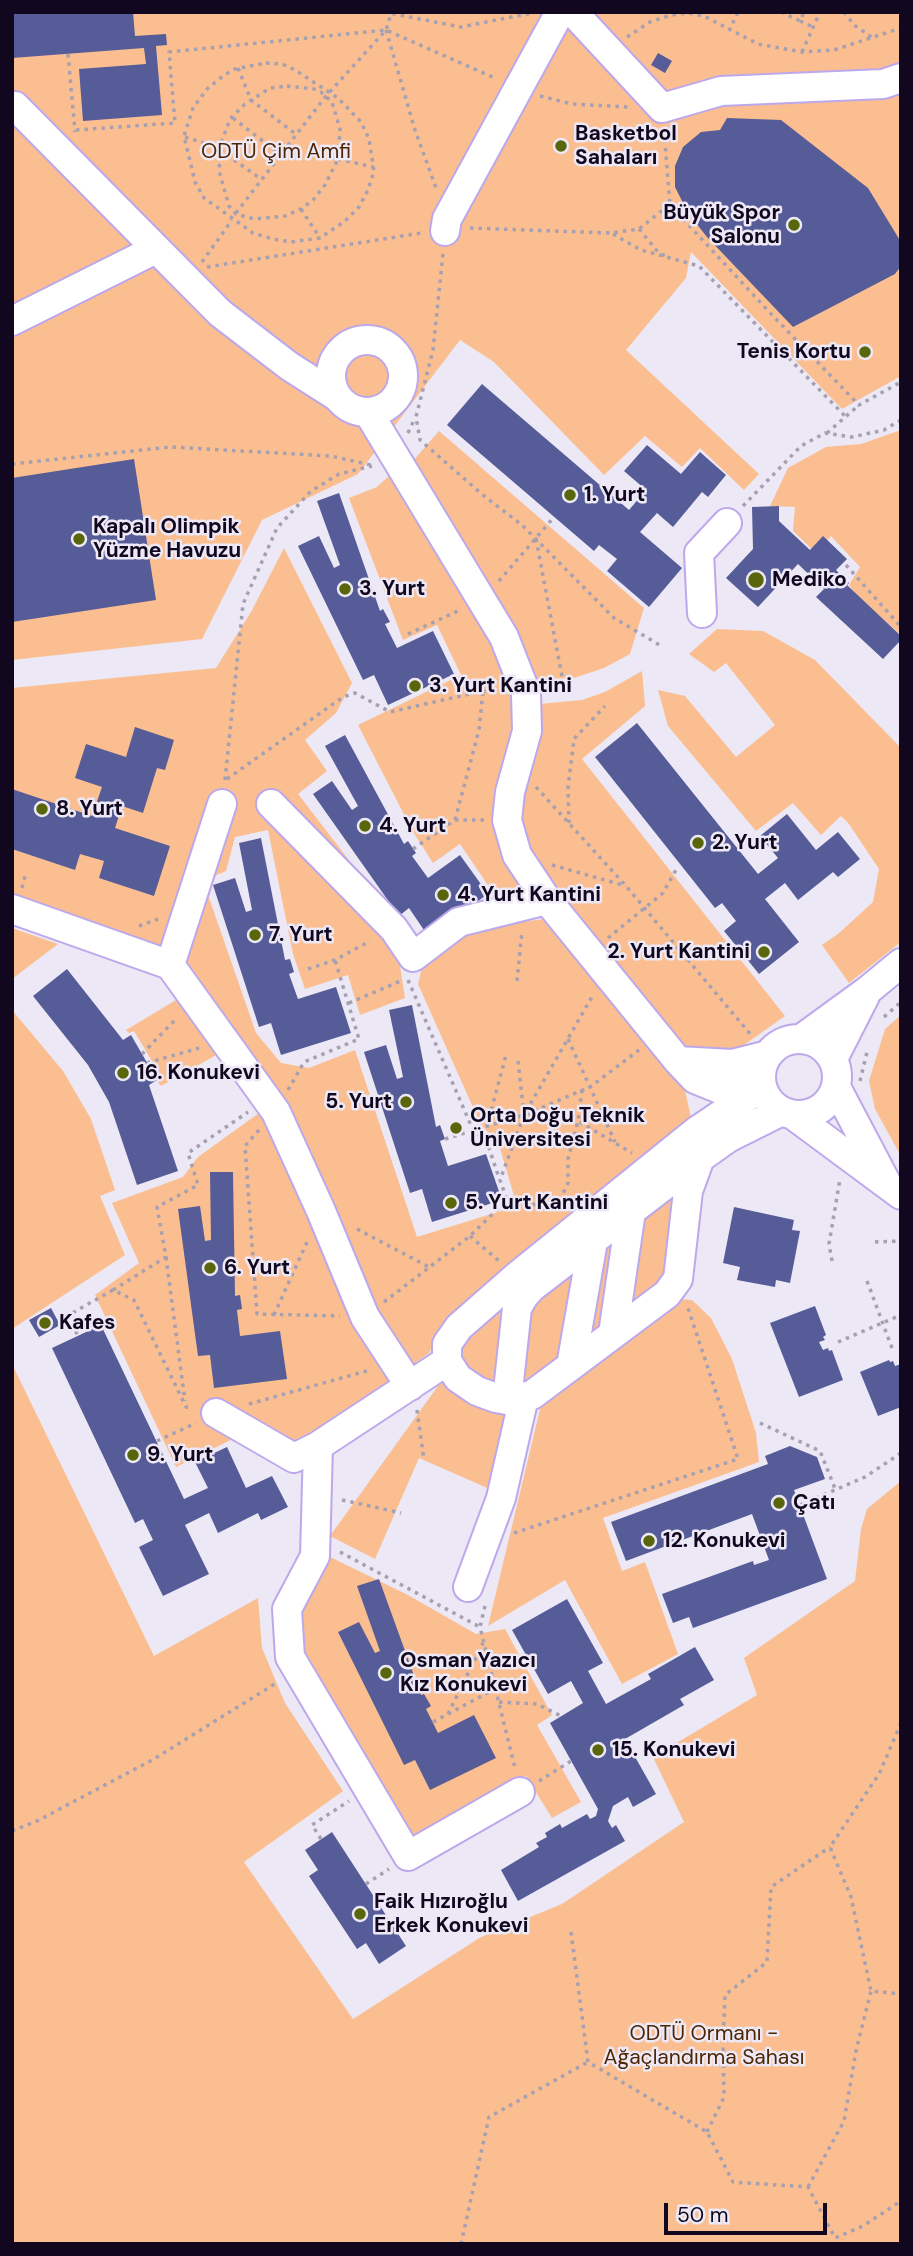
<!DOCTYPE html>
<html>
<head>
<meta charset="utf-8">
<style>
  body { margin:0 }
  #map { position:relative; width:913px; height:2256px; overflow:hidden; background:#ece8f6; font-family:"DM Sans",sans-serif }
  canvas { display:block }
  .frame { position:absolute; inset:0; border:14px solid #11081f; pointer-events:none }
  .scale { position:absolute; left:664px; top:2203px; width:163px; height:32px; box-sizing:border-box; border:4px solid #11081f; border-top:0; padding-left:9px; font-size:21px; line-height:24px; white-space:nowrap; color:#11081f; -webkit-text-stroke:5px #ece8f6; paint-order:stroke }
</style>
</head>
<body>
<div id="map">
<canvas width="913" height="2256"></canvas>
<div class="frame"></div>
<div class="scale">50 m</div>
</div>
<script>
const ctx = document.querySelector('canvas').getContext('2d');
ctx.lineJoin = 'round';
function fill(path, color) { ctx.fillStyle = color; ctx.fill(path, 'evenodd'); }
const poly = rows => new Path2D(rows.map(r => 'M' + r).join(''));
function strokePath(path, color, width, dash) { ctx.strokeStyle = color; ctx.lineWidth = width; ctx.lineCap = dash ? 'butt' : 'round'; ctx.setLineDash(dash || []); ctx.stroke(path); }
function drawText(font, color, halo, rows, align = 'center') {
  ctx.font = font + ' "DM Sans",sans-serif'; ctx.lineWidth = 5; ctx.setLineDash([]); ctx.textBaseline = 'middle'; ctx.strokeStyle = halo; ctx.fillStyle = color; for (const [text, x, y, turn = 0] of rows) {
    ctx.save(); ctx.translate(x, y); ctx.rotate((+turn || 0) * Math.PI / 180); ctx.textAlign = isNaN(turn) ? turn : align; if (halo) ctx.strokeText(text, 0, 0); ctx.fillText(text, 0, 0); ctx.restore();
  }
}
const green = poly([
  [12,12,901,12,901,376,842,409,691,252,686,278,626,350,759,474,744,490,700,448,682,467,645,436,604,475,494,362,460,340,358,474,262,520,202,639,12,660],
  [901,430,901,635,857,596,849,585,860,567,831,536,817,554,793,531,795,507,770,506,788,468,826,447,861,444],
  [439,431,644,608,630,654,604,668,574,678,534,680,412,462],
  [392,473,474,609,510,676,515,715,525,888,496,897,460,844,433,863,412,830,358,725,461,675,437,625,403,640,349,498,377,487],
  [284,548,352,683,336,713,305,740,327,771,298,794,415,946,399,960,405,998,360,1015,348,975,305,989,293,954,268,830,235,837,226,871,182,890,164,950,12,897,12,688,216,668,251,612],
  [717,629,763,631,815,660,901,748,901,942,849,983,822,945,838,934,873,902,879,869,849,824,841,816,821,835,793,803,756,831,668,726,658,690,685,696,736,757,775,725,726,663,714,672,689,654],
  [642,671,645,706,582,759,785,1016,744,1045,722,1051,682,1049,543,879,528,852,519,824,539,704,582,700,605,692],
  [206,889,256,1033,281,1063,309,1068,355,1050,417,1237,504,1210,514,1196,499,1145,480,1123,418,984,422,967,459,936,490,926,544,919,685,1090,691,1118,447,1320,429,1353,411,1366,381,1320,185,963],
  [12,928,58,944,12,979],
  [181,997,218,1054,161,1086,158,1082,162,1078,134,1031,129,1033,126,1030],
  [12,1010,63,1071,91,1119,115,1190,100,1196,125,1255,12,1329],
  [901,1015,901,1156,875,1109,869,1081,885,1029],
  [768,1098,774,1106,700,1158,678,1279,532,1395,458,1378,459,1327],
  [259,1113,315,1227,356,1332,389,1381,315,1430,288,1443,257,1427,176,1467,95,1295,139,1263,112,1203,183,1177,198,1157],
  [678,1299,692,1300,711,1318,732,1359,756,1433,759,1462,603,1518,622,1571,645,1562,678,1654,622,1684,565,1580,488,1626,541,1405],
  [12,1364,154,1656,258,1598,262,1648,285,1703,343,1791,244,1862,353,2019,481,1937,562,1904,684,1822,653,1757,757,1695,744,1658,855,1581,861,1529,867,1509,901,1481,901,2244,12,2244],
  [443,1379,464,1397,484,1409,503,1413,520,1409,501,1494,419,1458,375,1559,330,1536],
  [328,1556,408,1595,476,1634,505,1629,552,1715,537,1725,581,1802,552,1818,526,1776,414,1843,305,1656,300,1612]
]);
const building = poly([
  [12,12,133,12,135,36,166,34,167,45,156,46,162,115,83,121,79,69,146,64,144,48,12,58],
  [658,53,672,61,665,73,651,65],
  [727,118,781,120,868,188,901,242,901,266,895,274,793,327,707,237,688,213,675,187,675,166,683,147,701,132,720,130],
  [482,384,629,510,646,490,624,471,647,445,681,474,700,452,726,475,708,497,702,492,673,527,657,513,640,532,682,568,649,607,607,571,617,559,599,545,594,551,447,425],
  [134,459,156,600,12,622,12,478],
  [339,493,380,611,383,609,390,622,385,624,397,648,433,631,454,674,388,705,374,675,363,680,298,546,319,536,334,568,340,565,317,501],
  [779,506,779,521,810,550,823,536,847,559,836,570,849,583,847,585,901,636,901,640,883,659,816,597,824,589,798,564,758,607,726,578,753,549,752,507],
  [637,723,758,874,778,858,760,836,787,814,816,850,838,832,860,859,838,877,833,872,798,900,785,883,765,899,799,942,759,974,724,931,736,921,722,903,715,908,595,757],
  [135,727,174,740,165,770,157,768,143,813,122,806,115,828,170,846,154,896,99,878,104,861,80,854,75,870,12,849,12,789,92,816,102,787,75,778,86,744,126,757],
  [345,735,404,844,408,841,416,853,412,856,428,878,460,855,488,894,428,936,409,908,399,916,313,794,332,781,352,810,358,806,325,746],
  [261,838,285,960,290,959,294,972,289,974,298,999,336,987,351,1033,281,1055,271,1023,259,1027,213,885,235,878,246,912,252,910,239,843],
  [67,969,123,1040,131,1035,157,1080,149,1085,178,1171,137,1185,109,1102,88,1065,33,996],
  [412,1005,436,1127,440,1125,445,1139,440,1141,448,1166,486,1154,502,1200,432,1222,422,1189,410,1193,364,1052,386,1045,397,1079,403,1077,389,1010],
  [210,1172,233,1172,235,1296,240,1295,242,1309,237,1310,240,1336,280,1331,287,1379,214,1388,210,1355,198,1356,178,1209,200,1206,205,1241,211,1240],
  [734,1207,794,1220,792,1230,800,1231,790,1283,776,1280,775,1287,737,1280,740,1267,723,1263],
  [815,1306,826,1335,823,1337,825,1340,819,1342,823,1350,828,1348,829,1351,832,1350,843,1380,799,1397,770,1323],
  [51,1308,60,1325,39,1337,29,1320],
  [101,1325,184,1499,208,1488,195,1462,227,1447,246,1488,272,1476,288,1507,261,1520,258,1513,218,1533,209,1513,185,1525,209,1574,163,1596,139,1547,153,1540,143,1519,135,1523,52,1348],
  [889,1360,890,1362,893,1361,895,1366,901,1364,901,1407,878,1416,860,1372],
  [790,1446,817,1457,825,1479,794,1490,827,1579,693,1628,689,1617,673,1623,662,1594,753,1561,754,1565,769,1560,752,1514,626,1561,611,1522,768,1464,765,1456],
  [379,1579,421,1695,424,1694,431,1706,426,1709,438,1733,474,1715,496,1758,430,1790,415,1760,404,1765,338,1632,359,1622,375,1653,380,1651,357,1586],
  [567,1599,603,1663,588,1671,606,1704,651,1679,648,1674,695,1647,714,1680,680,1699,684,1705,625,1739,656,1794,633,1807,628,1797,613,1806,608,1821,612,1828,616,1825,625,1841,518,1901,501,1870,539,1847,536,1843,547,1837,545,1833,560,1824,562,1828,587,1814,590,1819,596,1816,598,1809,550,1723,583,1703,571,1681,548,1694,512,1630],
  [332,1832,406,1946,379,1964,366,1943,357,1949,309,1876,318,1870,305,1850]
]);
const path = poly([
  [384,12,461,27,532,13],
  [781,12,800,21,804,12],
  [844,12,854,25,873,38],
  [800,21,813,27],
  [386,30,415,130,436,188],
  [729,31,738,12],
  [627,37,650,22,671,15,688,13,704,16,758,44,802,52,834,50,901,28],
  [802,52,820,12],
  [68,54,75,132],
  [266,63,282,64,295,70,338,98,361,122,369,139,374,171,368,190,359,207,345,221,320,238,291,242,273,239,253,233,204,198,195,182,184,136,193,108,207,89,223,76,235,69,266,63],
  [238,68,251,100,297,135],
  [287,86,314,89,321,92,332,102,340,129,338,159,325,185,313,200,301,209,285,216,254,219,236,214,229,206,219,171,221,143,230,119,245,104,270,88,287,86],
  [540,96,572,104,629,107],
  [233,118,281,155],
  [76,130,175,123,169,52,386,30,497,79],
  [664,131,670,205,773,316,859,405,901,382],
  [185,137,220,148],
  [220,150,261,179],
  [338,159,373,167],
  [301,209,320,238],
  [236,213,326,96,386,30,391,14],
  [470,228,611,233,639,229,664,209,669,200],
  [639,229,658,252,667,257],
  [613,234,641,250,699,266,846,417],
  [443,254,433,350,416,417,420,440,484,496,522,525,614,618,663,647],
  [202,262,232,220],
  [207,267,421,233],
  [408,433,415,418],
  [827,433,859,405],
  [12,464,170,447,331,456,371,465],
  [743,506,801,446,825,433,852,437,884,430,901,420],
  [536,539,565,692],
  [846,565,901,627],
  [499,581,554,517],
  [408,634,460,610],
  [227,779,343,697,355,693,390,712,483,691,500,692],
  [225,780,243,604,277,528,311,491,339,474,372,466],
  [536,787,626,886,751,1035],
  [455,820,479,730,483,691],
  [569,823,568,787,574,739,605,706],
  [413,849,455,820,484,820],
  [552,865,626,886],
  [22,888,26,873],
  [139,926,158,919],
  [608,938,663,893,677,868],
  [308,969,335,960,370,941],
  [408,980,473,1130,487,1142,499,1178],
  [517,981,522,931],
  [349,1003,403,980],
  [884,1017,901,1002],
  [568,1039,615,1142],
  [142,1054,177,1018],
  [518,1061,524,1115,578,1121,632,1153],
  [147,1063,199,1048],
  [860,1081,868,1048],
  [288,1090,304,1062,359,1039,335,960],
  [487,1126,506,1055],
  [259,1130,245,1146,257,1314,340,1316],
  [445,1139,524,1115,590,1087,639,1050],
  [507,1200,556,1208],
  [556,1208,568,1183,568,1159,578,1121,582,1090],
  [357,1229,429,1267],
  [470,1236,499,1261],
  [875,1242,901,1241],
  [166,1257,185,1401],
  [832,1261,829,1244,840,1179],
  [867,1281,892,1348],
  [113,1290,166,1257,157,1207,198,1185,188,1153,248,1112],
  [384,1302,470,1236,507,1200,500,1180,524,1115,593,995],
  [274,1315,307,1242],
  [68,1316,78,1336],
  [58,1321,113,1290,134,1300,186,1407,192,1408],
  [838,1342,901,1315],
  [249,1404,370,1370],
  [417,1410,424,1460],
  [760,1423,820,1451,836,1491],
  [157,1441,196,1423],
  [342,1500,401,1513],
  [800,1505,865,1477,901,1453],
  [514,1533,738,1459,688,1308],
  [340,1552,480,1627],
  [485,1606,480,1627,515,1768],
  [499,1702,537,1704,561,1716],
  [448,1714,483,1643],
  [433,1722,495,1689],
  [901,1723,879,1774,830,1847,851,1897,871,1991,901,1994],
  [539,1781,571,1761],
  [12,1831,39,1820,154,1759,273,1685,276,1680],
  [321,1839,312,1825,349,1801],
  [366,1884,389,1869],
  [571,1932,588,2062,707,2132,733,2182,808,2187,835,2238,863,2226,901,2201],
  [707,2132,724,2097,723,2044,725,1995,767,1962,771,1887,830,1847],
  [808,2187,844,2121,856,2051,871,1991],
  [461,2244,489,2117,588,2062]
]);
const minor = poly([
  [573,12,662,108,721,91,883,84,901,78],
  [15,106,220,313,289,366,336,396],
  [445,231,447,219,560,12],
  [12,321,156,249],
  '331 376a36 36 0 1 1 72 0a36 36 0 1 1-72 0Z',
  [368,412,504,637,526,693,527,731,510,792,507,820,517,855,547,900,678,1061,695,1079,727,1092,760,1083],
  [702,613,699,553,727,523],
  [271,804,394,929,413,957,459,922,547,900],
  [12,909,170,965,276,1112,321,1211,365,1317,410,1386],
  [170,965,222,804],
  [801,1039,867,991,901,963],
  '761 1077a38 38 0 1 1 76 0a38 38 0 1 1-76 0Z',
  [833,1059,865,996],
  [678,1061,732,1064,768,1055],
  [762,1087,698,1130,516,1277,459,1327,447,1344,447,1361,458,1378,477,1391,496,1398,507,1400,532,1395,667,1294,678,1279,688,1191,700,1158,728,1138,782,1111],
  [836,1087,886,1182],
  [793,1115,901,1195],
  [613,1334,631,1211],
  [447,1361,318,1446,315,1556,287,1609,290,1657,408,1856,520,1792],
  [571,1366,593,1241],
  [507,1400,517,1308,524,1296,531,1288,700,1158],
  [216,1413,294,1458,318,1446],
  [468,1587,501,1498,524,1397]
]);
const markers = [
  [561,146,7,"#5a660c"],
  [794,225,7,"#5a660c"],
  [865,352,7,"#5a660c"],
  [570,495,7,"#5a660c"],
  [79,539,7,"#5a660c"],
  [756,580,9,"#5a660c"],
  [345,589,7,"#5a660c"],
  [415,686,7,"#5a660c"],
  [42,809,7,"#5a660c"],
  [365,826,7,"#5a660c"],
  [698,843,7,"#5a660c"],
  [443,895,7,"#5a660c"],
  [255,935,7,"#5a660c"],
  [764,952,7,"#5a660c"],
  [123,1073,7,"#5a660c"],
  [406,1102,7,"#5a660c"],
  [456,1128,7,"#5a660c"],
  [451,1203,7,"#5a660c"],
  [210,1268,7,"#5a660c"],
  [45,1323,7,"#5a660c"],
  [133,1455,7,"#5a660c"],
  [779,1503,7,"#5a660c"],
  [649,1541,7,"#5a660c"],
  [386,1673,7,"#5a660c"],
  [598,1750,7,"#5a660c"],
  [360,1914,7,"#5a660c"]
];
const poiNames = [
  ["Basketbol",575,134],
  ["Sahaları",575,158],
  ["Büyük Spor",780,213,"right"],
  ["Salonu",780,237,"right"],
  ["Tenis Kortu",851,352,"right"],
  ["1. Yurt",584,495],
  ["Kapalı Olimpik",93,527],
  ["Yüzme Havuzu",93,551],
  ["Mediko",772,580],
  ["3. Yurt",359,589],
  ["3. Yurt Kantini",429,686],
  ["8. Yurt",56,809],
  ["4. Yurt",379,826],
  ["2. Yurt",712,843],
  ["4. Yurt Kantini",457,895],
  ["7. Yurt",269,935],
  ["2. Yurt Kantini",750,952,"right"],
  ["16. Konukevi",137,1073],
  ["5. Yurt",392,1102,"right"],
  ["Orta Doğu Teknik",470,1116],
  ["Üniversitesi",470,1140],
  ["5. Yurt Kantini",465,1203],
  ["6. Yurt",224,1268],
  ["Kafes",59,1323],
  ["9. Yurt",147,1455],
  ["Çatı",793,1503],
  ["12. Konukevi",663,1541],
  ["Osman Yazıcı",400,1661],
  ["Kız Konukevi",400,1685],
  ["15. Konukevi",612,1750],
  ["Faik Hızıroğlu",374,1902],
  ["Erkek Konukevi",374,1926]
];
const parkNames = [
  ["ODTÜ Çim Amfi",276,152],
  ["ODTÜ Ormanı -",704,2034],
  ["Ağaçlandırma Sahası",704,2058]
];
fill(green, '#fbbe90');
fill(building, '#565c98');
strokePath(minor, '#bda8eb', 32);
strokePath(path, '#a6a0b1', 3.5, [3.5, 5]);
strokePath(minor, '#fff', 28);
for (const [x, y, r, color] of markers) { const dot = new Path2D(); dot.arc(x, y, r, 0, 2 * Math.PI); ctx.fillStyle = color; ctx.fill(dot); strokePath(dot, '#ece8f6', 2.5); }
drawText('bold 21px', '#11081f', '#ece8f6', poiNames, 'left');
drawText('21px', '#4d2500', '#ece8f6', parkNames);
</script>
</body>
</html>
